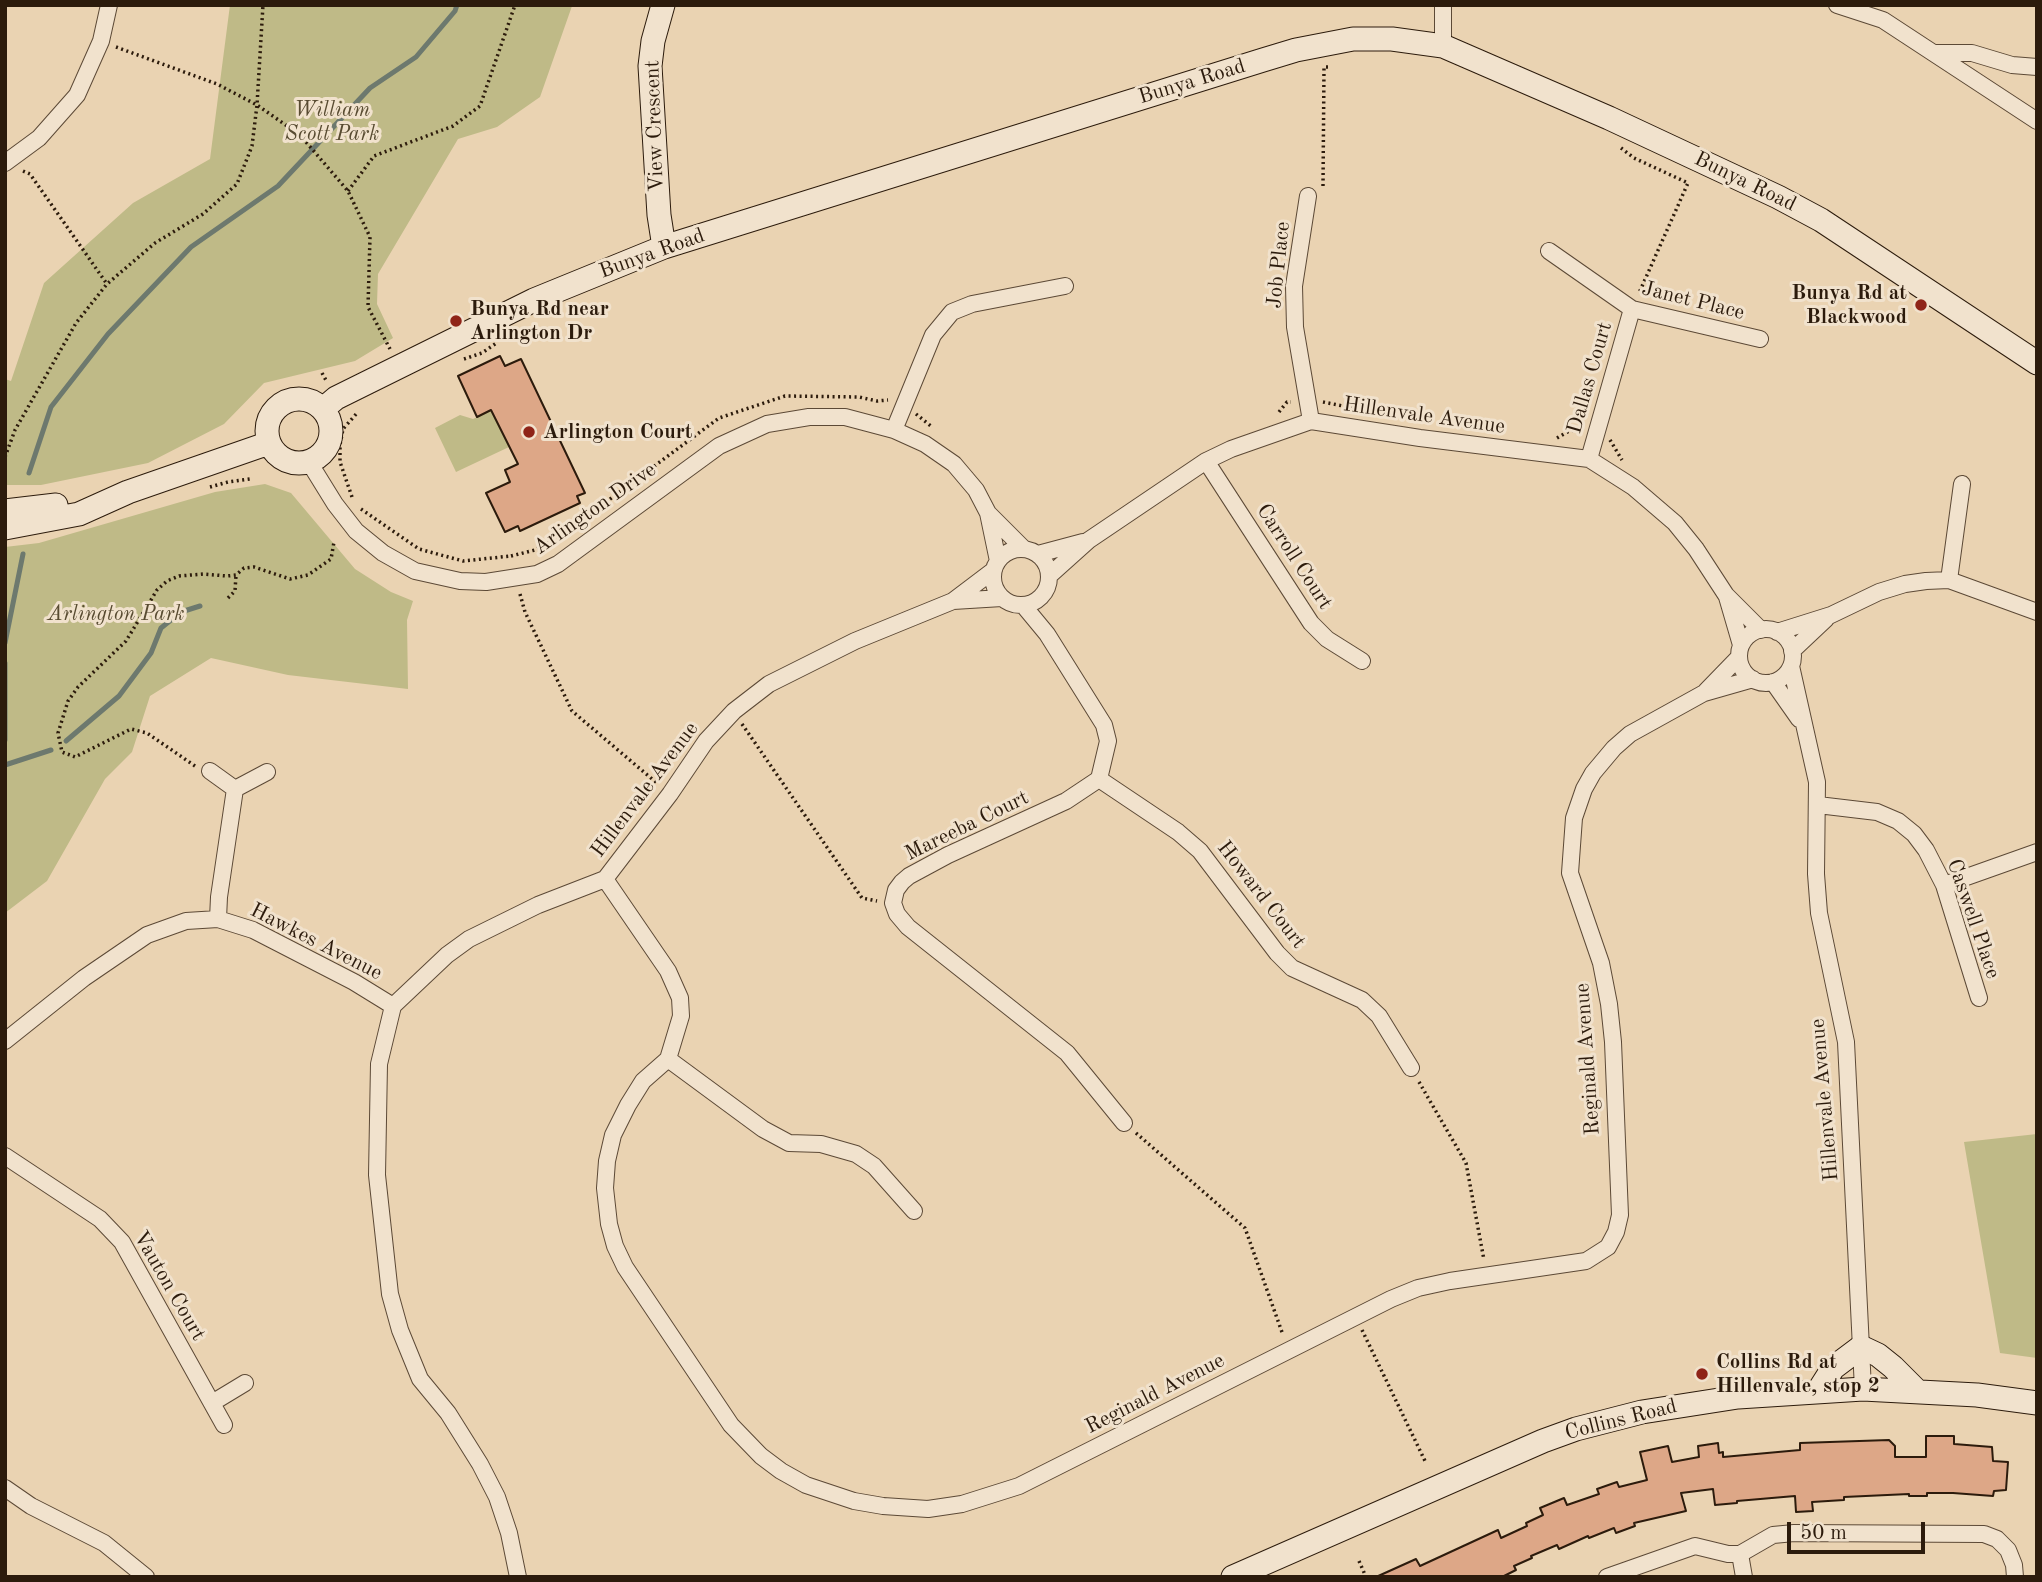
<!DOCTYPE html>
<html>
<head>
<meta charset="utf-8">
<style>
  body { margin:0 }
  #map { position:relative; width:2042px; height:1582px; overflow:hidden; background:#ead3b2; font-family:"Old Standard TT",serif }
  canvas { display:block }
  .frame { position:absolute; inset:0; border:7px solid #2c1b0c; pointer-events:none }
  .scale { position:absolute; left:1787px; top:1522px; width:138px; height:32px; box-sizing:border-box; border:4px solid #2c1b0c; border-top:0; padding-left:9px; font-size:21px; line-height:24px; white-space:nowrap; color:#2c1b0c; -webkit-text-stroke:5px #f1e2cd; paint-order:stroke }
</style>
</head>
<body>
<div id="map">
<canvas width="2042" height="1582"></canvas>
<div class="frame"></div>
<div class="scale">50 m</div>
</div>
<script>
const ctx = document.querySelector('canvas').getContext('2d');
ctx.lineJoin = 'round';
function fill(path, color) { ctx.fillStyle = color; ctx.fill(path, 'evenodd'); }
const poly = rows => new Path2D(rows.map(r => 'M' + r).join(''));
function strokePath(path, color, width, dash) { ctx.strokeStyle = color; ctx.lineWidth = width; ctx.lineCap = dash ? 'butt' : 'round'; ctx.setLineDash(dash || []); ctx.stroke(path); }
function drawText(font, color, halo, rows, align = 'center') {
  ctx.font = font + ' "Old Standard TT",serif'; ctx.lineWidth = 6; ctx.setLineDash([]); ctx.textBaseline = 'middle'; ctx.strokeStyle = halo; ctx.fillStyle = color; for (const [text, x, y, turn = 0] of rows) {
    ctx.save(); ctx.translate(x, y); ctx.rotate((+turn || 0) * Math.PI / 180); ctx.textAlign = isNaN(turn) ? turn : align; if (halo) ctx.strokeText(text, 0, 0); ctx.fillText(text, 0, 0); ctx.restore();
  }
}
const green = poly([
  [230,5,572,6,540,97,497,127,458,139,378,274,377,304,393,338,355,361,264,383,224,424,148,463,41,485,5,485,5,379,11,381,44,283,133,203,210,159],
  [491,410,509,447,456,472,435,428,460,415,473,419],
  [265,484,291,493,355,569,391,592,413,601,407,620,408,689,288,675,211,658,150,696,132,752,105,779,47,881,5,913,5,547,39,543,215,492],
  [2037,1134,2037,1358,2000,1353,1964,1142]
]);
const stream = poly([
  [29,473,51,407,108,334,191,247,278,186,370,88,416,57,455,11,457,5],
  [5,643,23,554],
  [5,663,5,740],
  [66,741,119,696,151,653,161,628,181,612,200,606],
  [5,765,51,750]
]);
const building = poly([
  [500,356,505,366,521,359,585,493,577,496,580,503,520,531,518,526,505,532,486,493,510,482,505,470,518,464,491,410,477,417,458,376,500,356],
  [1926,1436,1954,1436,1954,1444,1992,1447,1993,1461,2008,1462,2006,1490,1994,1491,1993,1496,1953,1493,1927,1493,1927,1496,1909,1496,1909,1494,1844,1497,1844,1500,1812,1502,1813,1511,1796,1512,1795,1496,1737,1501,1737,1503,1715,1505,1713,1489,1681,1493,1686,1511,1634,1523,1635,1526,1616,1533,1614,1528,1589,1538,1588,1536,1559,1549,1557,1545,1531,1556,1532,1558,1514,1566,1516,1570,1502,1577,1376,1577,1416,1559,1420,1566,1498,1530,1501,1538,1527,1526,1526,1523,1543,1515,1540,1508,1564,1498,1567,1505,1599,1494,1597,1489,1617,1482,1619,1487,1647,1480,1640,1452,1668,1446,1672,1462,1699,1457,1698,1446,1718,1443,1719,1453,1723,1452,1723,1457,1800,1450,1800,1443,1889,1440,1895,1446,1895,1457,1926,1457,1926,1436]
]);
const path = poly([
  [116,47,217,84,257,105,300,135,348,191,370,237,368,307,390,349],
  [1621,148,1634,158,1688,183,1639,293],
  [23,171,30,174,107,284],
  [1323,186,1324,67,1328,67],
  [348,191,374,156,453,126,480,106,515,5],
  [464,359,482,353,498,342],
  [322,373,327,382],
  [1323,402,1363,410],
  [1279,412,1287,402,1291,402],
  [916,414,932,427],
  [1557,438,1571,430,1579,432],
  [1610,440,1622,460],
  [5,457,15,430,76,323,107,284,155,243,203,214,237,184,252,146,257,105,263,5],
  [210,487,228,482,250,479],
  [352,497,340,462,340,445,343,429,358,412],
  [361,509,419,549,463,561,511,556],
  [511,556,535,550,567,531,719,418,785,396,859,397,877,401,888,400],
  [520,594,525,612,572,711,658,784],
  [228,598,235,591,236,575],
  [742,724,862,898,877,901],
  [195,766,147,733,131,729,75,757,62,752,58,733,68,701,78,687,126,641,157,590,167,581,179,576,203,574,227,576,236,575,244,568,254,567,290,579,308,575,331,559,334,542],
  [1419,1082,1466,1163,1484,1260],
  [1136,1133,1245,1228,1283,1335],
  [1362,1330,1426,1463],
  [1359,1561,1366,1577]
]);
const street = poly([
  [1837,5,1883,20,2037,121],
  [1443,46,1443,5],
  [1936,53,1972,53,2012,65,2037,67],
  [5,163,39,138,77,95,101,41,109,5],
  [1308,196,1294,286,1295,327,1311,421],
  [1549,251,1632,309,1760,339],
  [894,430,933,335,952,312,972,304,1065,286],
  [1589,459,1632,309],
  [1206,461,1311,623,1327,639,1362,661],
  [309,462,335,504,356,531,383,553,415,571,460,581,486,582,537,574,558,564,719,446,767,424,809,417,845,417,894,430,925,444,954,464,976,490,988,513,998,561],
  [988,513,1024,549],
  '993 577a28 28 0 1 1 56 0a28 28 0 1 1-56 0Z',
  [1038,554,1083,542],
  [1050,575,1089,540,1206,461,1231,449,1311,421,1420,438,1589,459,1633,487,1675,523,1696,549,1726,595,1761,630],
  [1949,580,1962,484],
  [1727,597,1741,645],
  [953,601,1002,598],
  [1023,605,1047,634,1104,725,1108,741,1099,779,1066,801,948,855,909,876,902,882,896,890,893,903,897,914,908,927,1067,1053,1124,1123],
  '1739 656a27 27 0 1 1 54 0a27 27 0 1 1-54 0Z',
  [1777,632,1831,615,1879,592,1905,584,1926,581,1949,580,2037,612],
  [1792,651,1826,619],
  [1791,666,1817,782,1816,874,1819,913,1846,1042,1863,1389],
  [1773,682,1799,719],
  [1706,691,1739,657],
  [210,771,235,789,267,772],
  [1099,779,1178,832,1200,851,1277,953,1292,968,1362,1000,1379,1016,1411,1068],
  [1818,805,1877,812,1898,821,1914,834,1926,850,1944,885,1979,998],
  [605,879,668,971,680,998,681,1016,668,1059,643,1081,628,1105,613,1135,607,1161,605,1188,609,1224,615,1246,625,1267,731,1425,761,1456,781,1471,806,1485,854,1501,883,1506,928,1509,962,1504,1019,1486,1391,1299,1418,1288,1450,1281,1586,1261,1608,1247,1616,1232,1620,1215,1613,1042,1609,1004,1601,963,1570,873,1574,818,1584,789,1593,773,1614,748,1630,734,1704,693,1753,679],
  [1944,885,2037,852],
  [218,919,219,897,235,789],
  [5,1041,84,978,147,935,186,921,218,919,253,930,354,982,393,1006],
  [668,1059,763,1129,789,1143,821,1144,856,1154,874,1166,914,1211],
  [5,1156,100,1219,122,1242,224,1425],
  [212,1403,245,1383],
  [5,1488,31,1506,104,1543,146,1577],
  [1740,1554,1744,1577],
  [518,1577,509,1533,497,1497,480,1464,448,1413,420,1379,400,1330,390,1294,377,1175,379,1064,393,1006,447,955,469,939,538,905,605,879,670,794,706,741,734,711,769,684,855,641,953,601,994,570],
  [1607,1577,1695,1546,1728,1554,1740,1554,1773,1535,1794,1533,1984,1534,1997,1539,2008,1550,2014,1565,2015,1577]
]);
const secondary = poly([
  [663,5,653,41,650,66,659,215,664,247],
  '267 431a32 32 0 1 1 64 0a32 32 0 1 1-64 0Z',
  [323,409,336,398,534,300,664,247,1263,60,1296,50,1353,39,1392,39,1443,46,1609,118,1778,197,1821,220,2037,363],
  [5,511,56,505],
  [5,528,79,514,128,492,269,443],
  [1819,1390,1833,1368,1861,1347,1878,1355,1893,1367,1916,1390],
  [1233,1577,1543,1441,1576,1429,1642,1412,1738,1397,1863,1389,1977,1395,2037,1403]
]);
const markers = [
  [1921,305,7,"#8f2418"],
  [456,321,7,"#8f2418"],
  [529,432,7,"#8f2418"],
  [1702,1374,7,"#8f2418"]
];
const streetNames = [
  ["Bunya Road",1192,82,-17],
  ["View Crescent",655,126,-92],
  ["Bunya Road",1745,182,26],
  ["Bunya Road",652,254,-20],
  ["Job Place",1279,265,-84],
  ["Janet Place",1693,301,14],
  ["Dallas Court",1590,378,-74],
  ["Hillenvale Avenue",1424,416,8],
  ["Arlington Drive",595,509,-35],
  ["Carroll Court",1294,557,57],
  ["Hillenvale Avenue",645,790,-53],
  ["Mareeba Court",967,826,-26],
  ["Howard Court",1261,895,52],
  ["Caswell Place",1973,919,71],
  ["Hawkes Avenue",316,942,27],
  ["Reginald Avenue",1588,1059,-94],
  ["Hillenvale Avenue",1825,1100,-95],
  ["Vauton Court",169,1286,60],
  ["Reginald Avenue",1155,1394,-27],
  ["Collins Road",1621,1420,-14]
];
const parkNames = [
  ["William",332,110],
  ["Scott Park",332,134],
  ["Arlington Park",116,614]
];
const poiNames = [
  ["Bunya Rd at",1907,293,"right"],
  ["Blackwood",1907,317,"right"],
  ["Bunya Rd near",470,309],
  ["Arlington Dr",470,333],
  ["Arlington Court",543,432],
  ["Collins Rd at",1716,1362],
  ["Hillenvale, stop 2",1716,1386]
];
fill(green, '#bfba87');
strokePath(stream, '#6d796e', 5);
fill(building, '#dda787');
strokePath(building, '#2c1b0c', 2);
strokePath(street, '#5c4936', 18);
strokePath(secondary, '#2c1b0c', 25);
strokePath(path, '#2c1b0c', 3.5, [2, 3.5]);
strokePath(street, '#f1e2cd', 16);
strokePath(secondary, '#f1e2cd', 23);
for (const [x, y, r, color] of markers) { const dot = new Path2D(); dot.arc(x, y, r, 0, 2 * Math.PI); ctx.fillStyle = color; ctx.fill(dot); strokePath(dot, '#f1e2cd', 2.5); }
drawText('21px', '#2c1b0c', '#f1e2cd', streetNames);
drawText('italic 21px', '#584b31', '#f1e2cd', parkNames);
drawText('bold 21px', '#2c1b0c', '#f1e2cd', poiNames, 'left');
</script>
</body>
</html>
